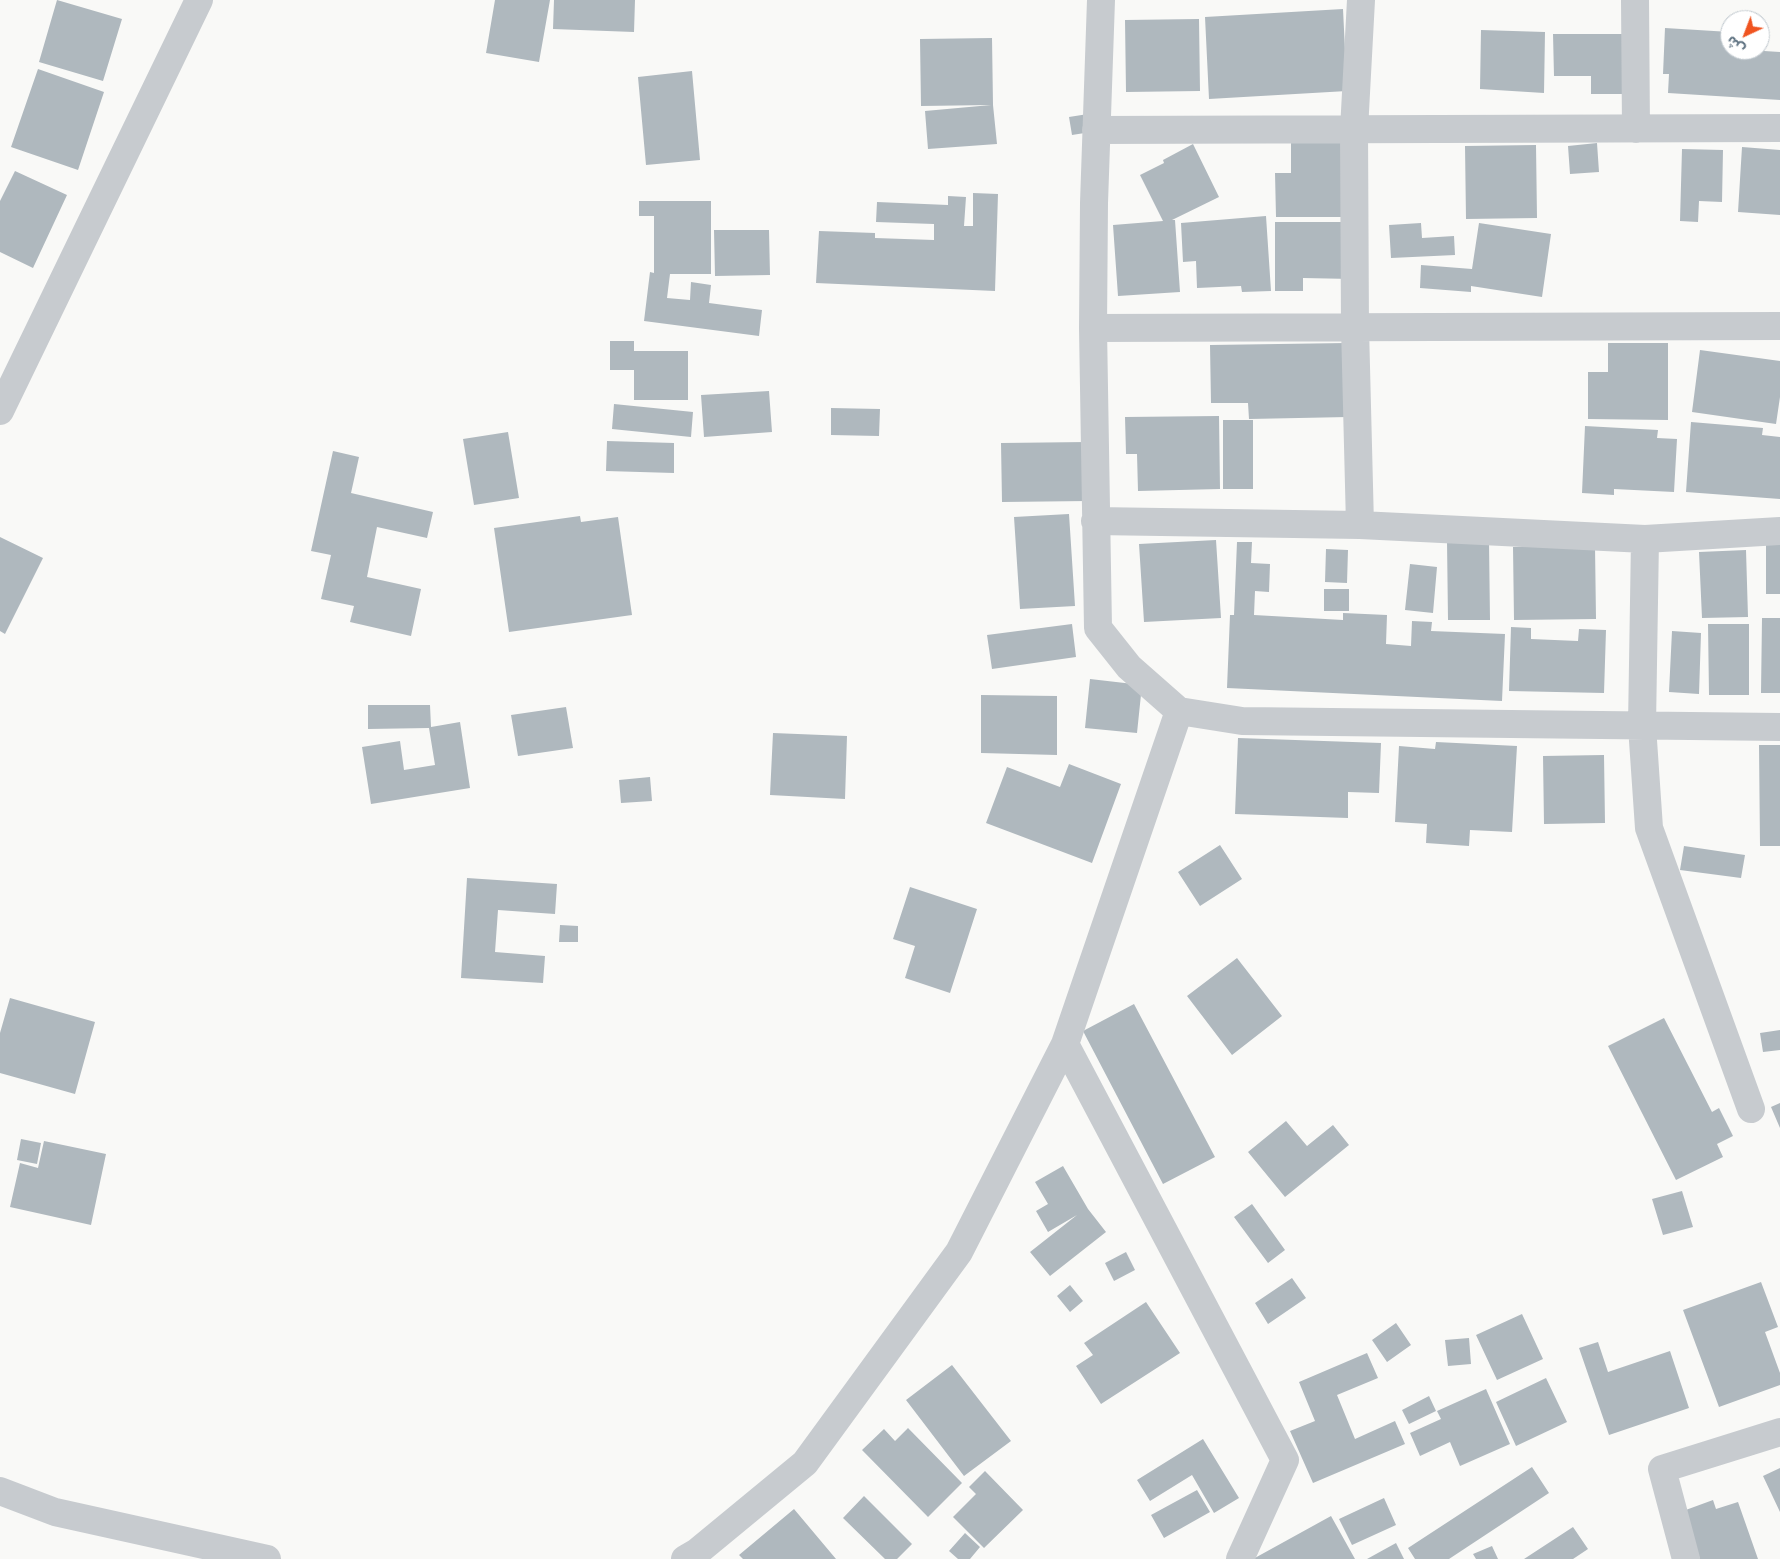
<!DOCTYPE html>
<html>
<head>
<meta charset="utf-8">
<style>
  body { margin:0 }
  #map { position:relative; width:1780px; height:1559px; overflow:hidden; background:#f9f9f7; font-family:Raleway,"Noto Sans Arabic",sans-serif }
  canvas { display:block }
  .north { position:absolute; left:1720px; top:10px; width:50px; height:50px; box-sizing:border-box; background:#fff; border:1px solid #c0c8ce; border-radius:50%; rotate:223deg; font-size:14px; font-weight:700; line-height:20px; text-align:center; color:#627584 }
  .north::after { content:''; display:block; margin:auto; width:18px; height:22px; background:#f05420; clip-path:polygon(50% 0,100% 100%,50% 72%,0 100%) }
</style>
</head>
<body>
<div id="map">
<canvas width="1780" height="1559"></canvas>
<div class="north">ش</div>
</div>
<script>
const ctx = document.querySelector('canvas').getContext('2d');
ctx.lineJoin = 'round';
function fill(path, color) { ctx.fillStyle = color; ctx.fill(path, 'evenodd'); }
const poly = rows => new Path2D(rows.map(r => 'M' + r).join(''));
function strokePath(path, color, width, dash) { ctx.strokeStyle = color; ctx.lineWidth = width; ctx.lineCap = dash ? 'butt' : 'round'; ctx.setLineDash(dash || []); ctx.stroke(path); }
const building = poly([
  [57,0,122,19,103,81,39,62],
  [495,0,550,0,539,62,486,53],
  [554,0,635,0,634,32,553,29],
  [1343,9,1347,91,1209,99,1205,17],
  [1199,19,1200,91,1126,92,1125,20],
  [1665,28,1730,32,1730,50,1760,50,1760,28,1765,28,1764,51,1780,52,1780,100,1668,93,1669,74,1663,74],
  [1481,30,1545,32,1544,93,1480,89],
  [1553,34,1622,34,1623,94,1591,94,1591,76,1554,76],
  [992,38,993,105,997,144,928,149,925,111,991,105,921,106,920,39],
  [38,69,104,92,78,170,11,147],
  [692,71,700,160,646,165,638,77],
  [1088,114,1091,132,1072,135,1069,117],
  [1291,141,1352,141,1352,217,1276,217,1275,173,1291,173],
  [1597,143,1599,172,1570,174,1568,146],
  [1193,144,1219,197,1172,220,1175,220,1180,292,1118,296,1113,225,1163,221,1140,175,1164,163,1163,160],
  [1536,145,1537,218,1466,219,1465,146],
  [1742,147,1780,150,1780,215,1738,212],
  [1682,149,1723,150,1722,202,1699,201,1698,222,1680,221],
  [15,171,67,195,33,268,0,252,0,201],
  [973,193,998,194,995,291,816,283,819,231,875,233,875,238,934,240,934,224,876,222,877,202,948,205,948,196,966,197,964,226,973,226],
  [639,201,711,201,711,274,670,274,667,298,690,300,691,282,711,285,709,303,762,310,759,336,644,321,650,272,654,273,654,216,639,216],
  [1266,216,1271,291,1242,292,1241,286,1197,288,1196,261,1183,262,1181,223],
  [1275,222,1353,222,1352,279,1303,278,1303,291,1275,291],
  [1421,223,1422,238,1454,236,1455,255,1391,258,1389,225],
  [1479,223,1551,234,1542,297,1471,286,1471,292,1420,288,1421,265,1472,269],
  [714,230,769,230,770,275,715,276],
  [610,341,634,341,634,351,688,351,688,400,634,400,634,370,610,370],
  [1347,343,1348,417,1249,419,1248,403,1211,403,1210,345],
  [1608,343,1668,343,1668,420,1588,419,1588,372,1608,372],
  [1700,350,1780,361,1780,397,1776,424,1692,412],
  [769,391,772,432,704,437,701,395],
  [614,404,693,412,691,437,612,429],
  [831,408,880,409,879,436,831,435],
  [1219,416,1220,489,1138,491,1137,454,1126,454,1125,417],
  [1223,420,1253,420,1253,489,1223,489],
  [1691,422,1763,428,1762,435,1780,437,1780,499,1686,492],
  [1585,426,1658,430,1657,438,1677,439,1674,492,1614,489,1614,495,1582,493],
  [508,432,519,498,474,505,463,439],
  [607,441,674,443,674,473,606,471],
  [1087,442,1088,501,1002,502,1001,443],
  [333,451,359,457,351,493,433,512,427,538,377,527,367,577,421,589,411,636,350,622,354,606,321,599,331,555,311,551],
  [1069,514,1075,606,1020,609,1014,517],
  [580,516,581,522,618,517,632,615,509,632,494,528],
  [0,537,43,558,5,634,0,631],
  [1216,540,1221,618,1144,622,1139,544],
  [1447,541,1489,541,1490,620,1448,620],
  [1237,542,1252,542,1251,563,1270,564,1269,592,1255,591,1254,615,1343,620,1343,613,1387,615,1386,644,1411,646,1412,621,1432,622,1431,631,1505,634,1502,701,1227,688,1230,615,1234,615],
  [1766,544,1780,544,1780,594,1766,594],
  [1595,546,1596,619,1514,620,1513,547],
  [1326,549,1348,550,1347,583,1325,582],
  [1746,550,1748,617,1702,618,1699,552],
  [1410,564,1437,567,1433,613,1405,610],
  [1324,589,1349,589,1349,611,1324,611],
  [1762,618,1780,618,1780,693,1761,693],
  [1072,624,1076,657,992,669,987,635],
  [1708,624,1749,624,1749,695,1709,695],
  [1511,627,1531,628,1531,639,1578,641,1579,629,1606,630,1604,693,1509,691],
  [1672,631,1701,633,1699,694,1669,692],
  [1090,679,1142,685,1137,733,1085,728],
  [981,695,1057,696,1057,755,981,753],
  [368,705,430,705,431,727,460,722,470,788,371,804,362,747,400,741,404,770,435,765,429,728,368,729],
  [566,707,573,748,518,756,511,715],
  [773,733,847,736,845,799,770,795],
  [1238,738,1381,743,1379,793,1348,792,1348,818,1235,814],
  [1436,742,1517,746,1512,832,1470,830,1469,846,1426,843,1427,824,1395,822,1399,746,1435,749],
  [1759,745,1780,745,1780,846,1760,846],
  [1604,755,1605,823,1544,824,1543,756],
  [1069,764,1121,784,1092,863,986,823,1007,767,1060,787],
  [650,777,652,801,621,803,619,780],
  [1220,845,1242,879,1200,906,1178,872],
  [1684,846,1745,855,1741,878,1680,870],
  [467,878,557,884,555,914,498,910,495,952,545,956,543,983,461,978],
  [910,887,977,909,950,993,905,978,915,946,893,939],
  [560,925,578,926,578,942,559,942],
  [1237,958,1282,1016,1232,1055,1187,996],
  [10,998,95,1022,75,1094,0,1073,0,1033],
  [1134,1004,1215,1157,1163,1184,1083,1031],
  [1664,1018,1712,1112,1719,1108,1733,1136,1717,1144,1723,1157,1676,1180,1608,1046],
  [1780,1030,1780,1050,1763,1052,1760,1033],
  [1780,1103,1780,1128,1771,1107],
  [1286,1121,1307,1146,1333,1125,1349,1145,1285,1197,1248,1152],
  [21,1139,41,1143,37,1164,17,1160],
  [44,1141,106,1154,91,1225,10,1207,20,1163,38,1168],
  [1063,1166,1088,1209,1106,1232,1050,1276,1030,1252,1077,1215,1048,1232,1036,1211,1048,1204,1035,1182],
  [1682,1191,1693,1227,1663,1235,1652,1199],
  [1252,1204,1285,1250,1268,1263,1234,1217],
  [1126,1252,1135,1270,1114,1281,1105,1263],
  [1292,1278,1306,1298,1268,1324,1255,1303],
  [1761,1282,1778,1327,1765,1332,1780,1373,1780,1385,1719,1407,1683,1310],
  [1070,1285,1083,1301,1070,1312,1057,1296],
  [1146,1302,1180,1353,1101,1404,1076,1366,1093,1355,1084,1343],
  [1522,1314,1543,1359,1497,1380,1476,1335],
  [1396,1323,1411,1345,1387,1362,1372,1340],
  [1469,1338,1471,1364,1448,1366,1445,1340],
  [1598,1342,1608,1372,1670,1351,1689,1408,1609,1435,1579,1348],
  [1367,1353,1378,1378,1337,1395,1355,1439,1395,1421,1405,1444,1313,1483,1290,1431,1315,1421,1299,1382],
  [952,1365,1011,1441,964,1476,906,1400],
  [1546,1378,1567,1422,1516,1446,1496,1402],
  [1486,1389,1510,1444,1460,1466,1450,1442,1420,1456,1410,1433,1441,1419,1437,1411],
  [1429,1396,1436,1411,1409,1424,1402,1410],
  [908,1428,962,1483,928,1517,862,1450,884,1429,895,1441],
  [1203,1439,1239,1498,1214,1513,1192,1475,1150,1501,1137,1480],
  [1532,1467,1549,1493,1449,1559,1415,1559,1408,1548],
  [1780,1468,1780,1512,1763,1476],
  [985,1471,1023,1510,984,1548,953,1517,976,1494,969,1487],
  [1197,1490,1210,1512,1164,1538,1151,1515],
  [864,1496,912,1544,897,1559,885,1559,843,1518],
  [1384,1498,1396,1525,1352,1545,1339,1519],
  [1713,1500,1716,1509,1738,1502,1758,1559,1700,1559,1683,1511],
  [794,1509,836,1559,743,1559,739,1555],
  [1331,1516,1355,1559,1253,1559],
  [1573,1527,1588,1549,1573,1559,1524,1559],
  [965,1533,980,1547,970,1559,958,1559,949,1551],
  [1396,1543,1404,1559,1367,1559],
  [1492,1546,1498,1559,1476,1559,1473,1554]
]);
const minor = poly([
  [1101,0,1094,203,1093,328,1098,628,1129,667,1179,711,1242,721,1780,727],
  [1635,0,1636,129],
  [1096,130,1780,128],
  [1093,328,1780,326],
  [0,411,199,0],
  [1095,521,1360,525,1645,539,1780,531],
  [1360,525,1355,327,1354,130,1361,0],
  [1645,539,1642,726,1649,828,1751,1109],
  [1179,711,1065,1044,1285,1460,1240,1559],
  [0,1491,55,1512,267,1559],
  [685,1559,697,1552,805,1463,959,1252,1065,1044],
  [1686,1559,1662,1469,1780,1432]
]);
fill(building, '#afb8be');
strokePath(minor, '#c7cbcf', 28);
</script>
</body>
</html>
